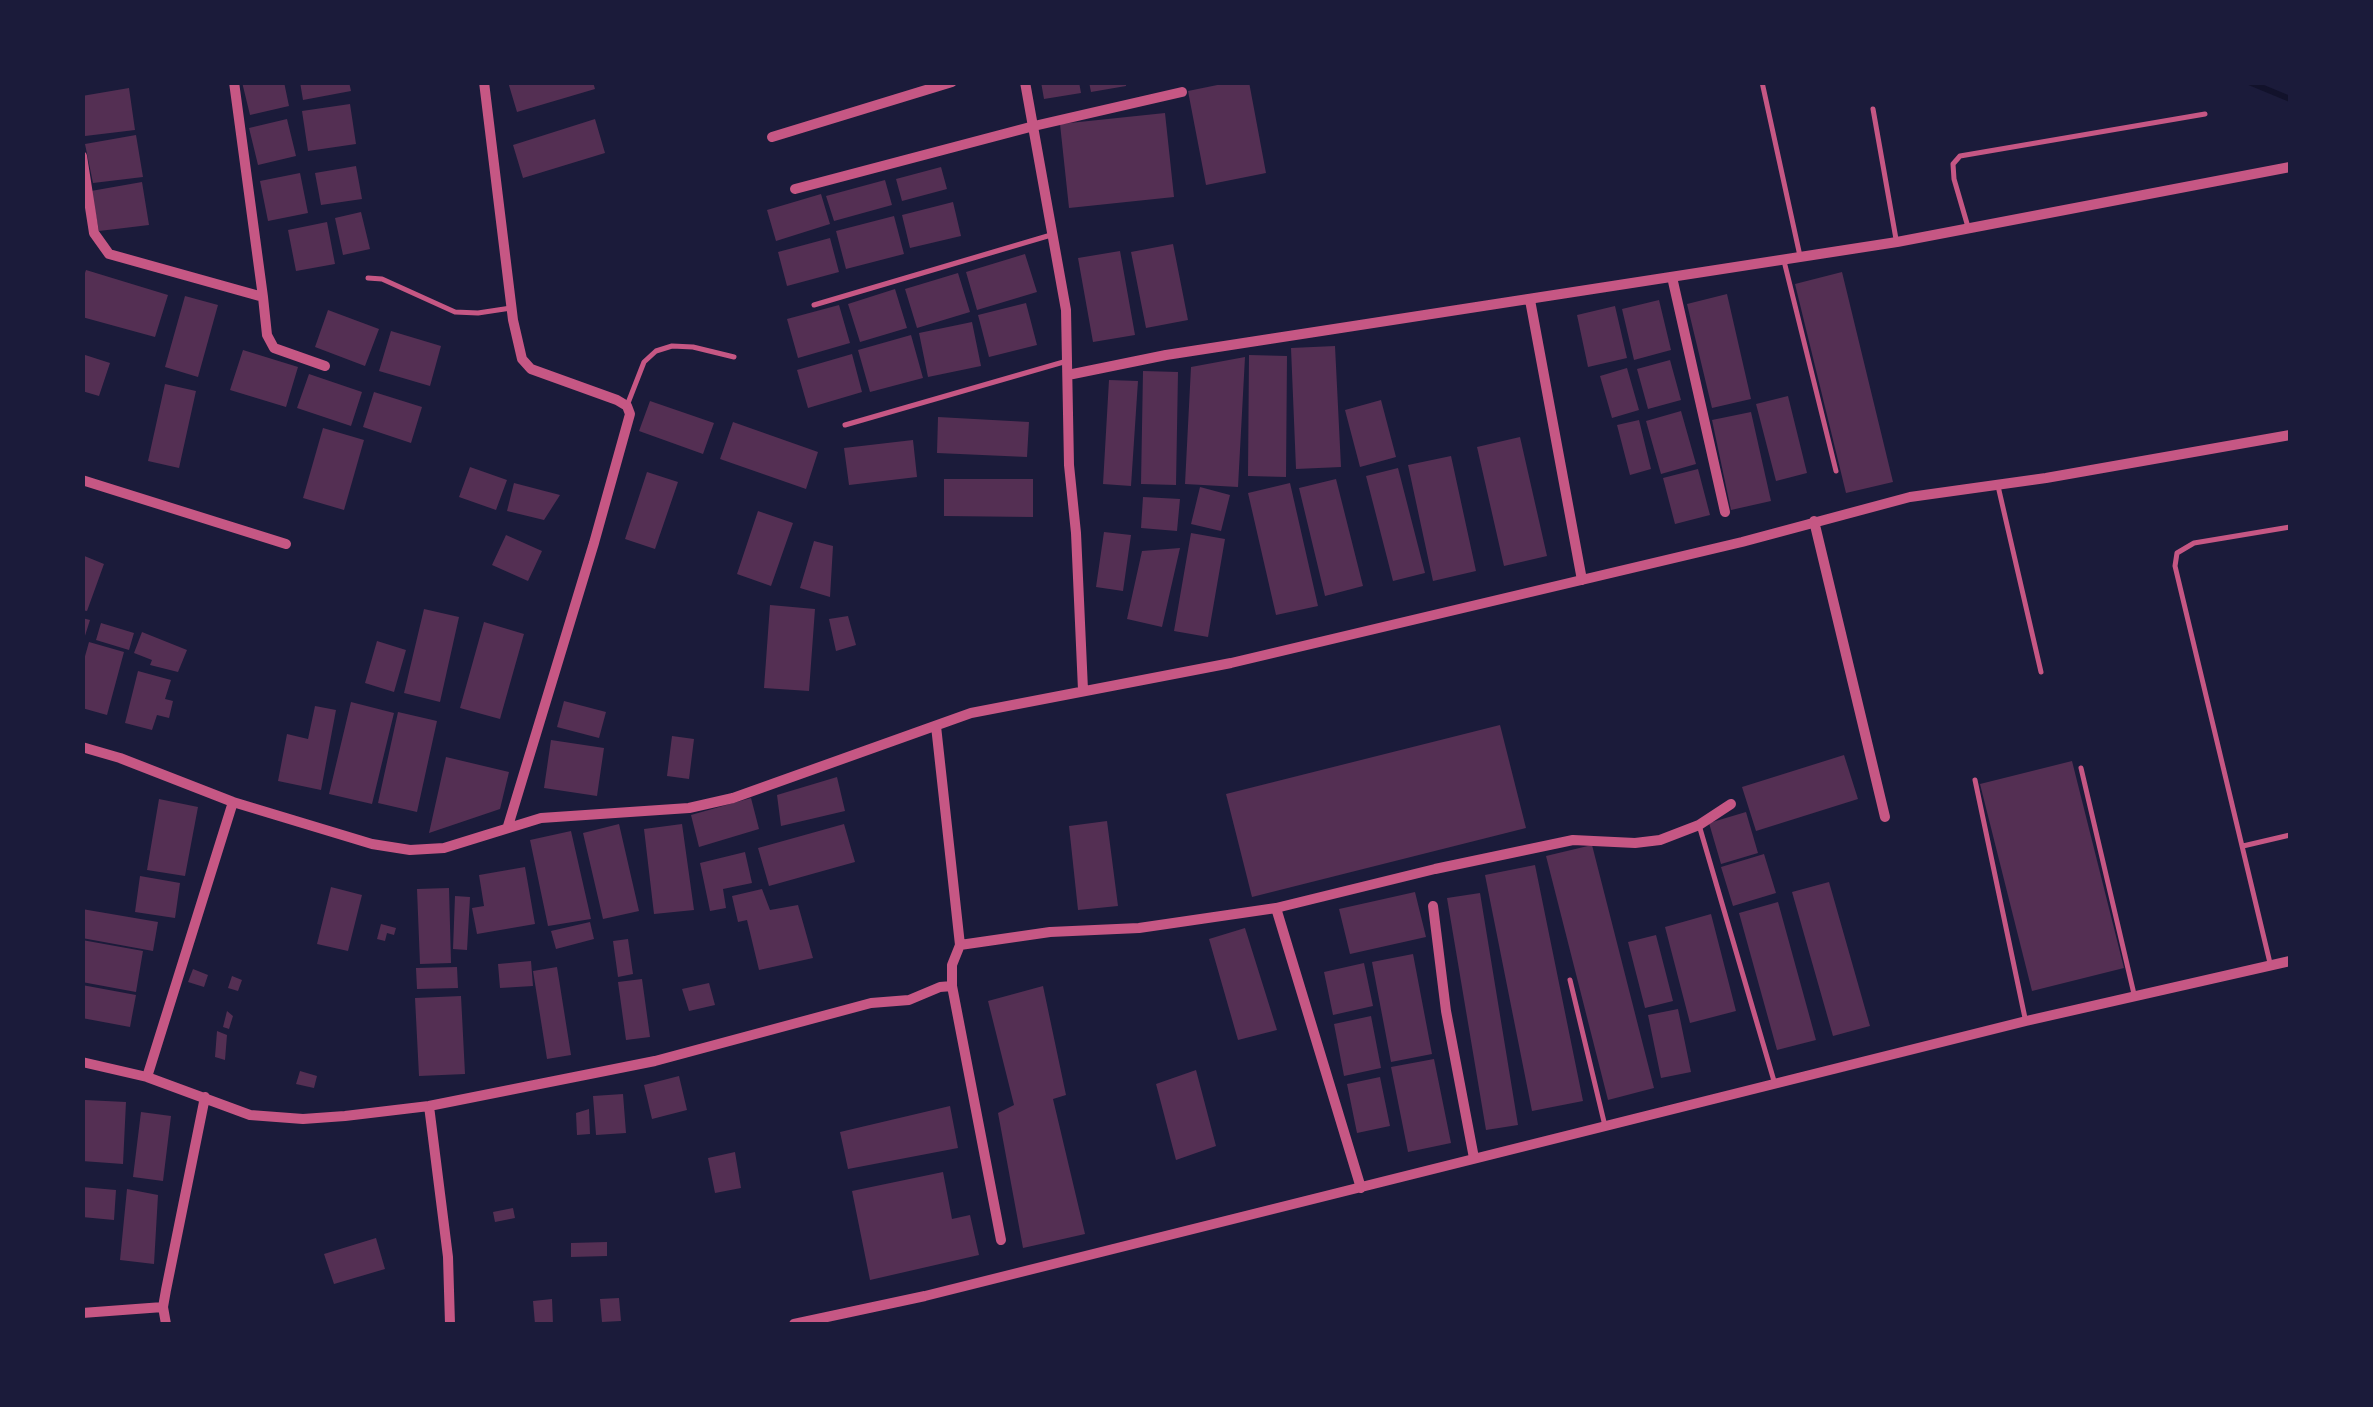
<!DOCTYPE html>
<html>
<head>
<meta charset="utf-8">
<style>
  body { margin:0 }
  #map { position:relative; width:2373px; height:1407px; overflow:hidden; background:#1b1b3a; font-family:Lora,serif }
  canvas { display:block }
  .frame { position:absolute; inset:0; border:85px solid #1b1b3a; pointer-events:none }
</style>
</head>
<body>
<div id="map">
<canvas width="2373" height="1407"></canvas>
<div class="frame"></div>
</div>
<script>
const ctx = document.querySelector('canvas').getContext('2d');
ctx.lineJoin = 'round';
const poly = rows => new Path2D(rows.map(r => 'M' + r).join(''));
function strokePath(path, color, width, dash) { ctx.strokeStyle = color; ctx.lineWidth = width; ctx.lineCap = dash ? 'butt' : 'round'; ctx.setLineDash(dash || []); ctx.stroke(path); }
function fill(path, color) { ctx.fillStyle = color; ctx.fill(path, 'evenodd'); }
const stream = poly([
  [2249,82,2290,99]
]);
const building = poly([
  [242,82,284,82,289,106,250,115],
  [300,82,349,82,351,91,303,100],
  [508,82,593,82,595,89,517,112],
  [1041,82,1079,82,1081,93,1044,99],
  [1089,82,1126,82,1126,86,1091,92],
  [1232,82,1249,82,1266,173,1206,185,1188,91],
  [129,88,135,130,85,136,82,96],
  [350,104,356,144,308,151,302,111],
  [1165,113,1174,197,1069,208,1060,124],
  [287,119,296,156,258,165,249,128],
  [595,119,605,153,523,178,513,145],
  [136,135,143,177,93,183,85,144],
  [356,166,362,199,321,205,315,173],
  [941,167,947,189,902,201,896,179],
  [300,173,308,213,268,221,260,181],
  [885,180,892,205,834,221,826,196],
  [142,182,149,225,99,231,91,191],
  [821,194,830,224,776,241,767,210],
  [953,202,961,236,910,248,902,215],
  [361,212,370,249,343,255,335,218],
  [894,216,904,254,846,269,836,231],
  [327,222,335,264,296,271,288,230],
  [830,238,839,272,787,286,778,252],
  [1173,244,1188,320,1146,328,1131,252],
  [1120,251,1135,335,1093,342,1078,258],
  [1025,254,1037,292,977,310,966,272],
  [86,270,168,295,155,337,82,317,82,282],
  [1842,272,1893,482,1846,493,1795,284],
  [958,273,970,312,917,328,905,289],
  [895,289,907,328,860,342,848,304],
  [1727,294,1751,399,1712,408,1687,304],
  [185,296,218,305,198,377,165,367],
  [1659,300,1671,350,1634,360,1622,309],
  [1026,303,1037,345,989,357,978,315],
  [839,305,850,343,798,358,787,319],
  [1615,306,1627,358,1588,367,1577,315],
  [328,310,379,329,365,366,315,347],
  [972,322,981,366,928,377,919,333],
  [391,331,441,346,430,386,379,371],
  [911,335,923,378,870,392,858,350],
  [1335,346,1341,467,1296,469,1291,348],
  [243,350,298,367,286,407,230,390],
  [82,354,110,363,99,396,82,391],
  [852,354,862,392,808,408,797,370],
  [1249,355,1287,356,1286,477,1248,476],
  [1245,357,1238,487,1185,484,1191,367],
  [1670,360,1681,400,1648,409,1637,369],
  [1627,368,1639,410,1612,418,1600,376],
  [1143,371,1178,372,1176,485,1141,484],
  [309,374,362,392,351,426,297,408],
  [1109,380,1138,381,1131,486,1103,484],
  [165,384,196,391,179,468,148,461],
  [374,392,422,407,411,443,363,427],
  [1788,396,1807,473,1776,481,1756,404],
  [1381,400,1396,457,1360,467,1345,410],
  [650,401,714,423,703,454,639,431],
  [1681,411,1696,464,1661,474,1646,421],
  [1751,412,1771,501,1731,510,1712,420],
  [938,417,1029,422,1027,457,937,453],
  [1639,420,1651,469,1630,475,1617,425],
  [733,422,818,452,806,489,720,459],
  [323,428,364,440,344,510,303,498],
  [1520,437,1547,556,1504,566,1477,447],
  [913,440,917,477,849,485,844,448],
  [1451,456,1476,571,1433,581,1408,465],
  [470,467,507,480,496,510,459,497],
  [1398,468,1425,573,1393,581,1366,476],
  [1698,469,1710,515,1675,524,1663,478],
  [647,472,678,482,655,549,625,539],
  [944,479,1033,479,1033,517,944,516],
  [1336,479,1363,586,1325,596,1299,488],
  [514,483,560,495,544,520,507,511],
  [1290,483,1318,606,1276,615,1248,493],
  [1200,487,1230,495,1221,531,1191,524],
  [1143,497,1180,499,1177,531,1141,528],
  [758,511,793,523,771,586,737,574],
  [1104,532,1131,535,1123,591,1096,587],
  [1191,533,1225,539,1208,637,1174,631],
  [506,535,542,551,528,581,492,565],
  [814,541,833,546,830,597,800,588],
  [1180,548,1162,627,1127,619,1142,551],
  [82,555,104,564,87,611,82,610],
  [770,605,815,609,809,691,764,688],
  [424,609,459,617,440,702,404,693],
  [848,616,856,645,836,651,829,619],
  [82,618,90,620,83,642,82,642],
  [484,622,524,634,500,719,460,708],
  [101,623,134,633,129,650,96,640],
  [142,632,187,650,178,672,150,665,152,660,134,653],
  [377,641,406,650,394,692,365,683],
  [89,642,124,652,107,715,82,708,82,667],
  [138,671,171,680,165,699,173,701,169,718,157,715,152,730,125,723],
  [564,701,606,712,599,738,557,727],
  [351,702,394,713,372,804,329,794],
  [315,706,336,710,321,790,278,781,287,734,308,739],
  [398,712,437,721,417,812,378,803],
  [1500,725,1526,828,1252,897,1226,794],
  [672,736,694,739,689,779,667,776],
  [551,740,604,748,597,796,544,788],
  [1844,755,1858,799,1756,831,1742,787],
  [446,757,509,772,500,809,429,833],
  [2072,761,2124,968,2032,991,1980,784],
  [837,777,845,811,781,826,777,795],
  [751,798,759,829,699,847,691,815],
  [159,799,198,807,185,876,147,870],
  [1746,812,1758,853,1721,864,1709,823],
  [1107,821,1118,906,1078,910,1069,826],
  [619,824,639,911,603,919,583,833],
  [682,824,694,910,654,914,644,829],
  [844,824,855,862,769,886,758,848],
  [571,831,591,919,548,926,530,840],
  [1592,845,1654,1088,1608,1100,1546,856],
  [745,852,752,883,723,889,726,908,710,911,700,863],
  [1764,854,1776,893,1733,906,1721,867],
  [1535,865,1583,1101,1532,1111,1485,875],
  [525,867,535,924,477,934,472,908,484,906,479,875],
  [140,876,180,883,175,918,135,912],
  [1829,882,1870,1026,1833,1036,1792,892],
  [331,887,362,895,348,951,317,944],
  [449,888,451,963,420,964,417,889],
  [762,889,770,910,798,905,813,958,759,970,747,920,738,922,732,896],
  [1415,892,1426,937,1350,954,1339,909],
  [1480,893,1518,1125,1486,1130,1447,898],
  [455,896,470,897,467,950,453,949],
  [1778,902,1816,1040,1777,1050,1739,913],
  [82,909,158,922,153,951,82,938],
  [1711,914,1736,1011,1690,1023,1665,927],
  [590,922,594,939,556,949,551,931],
  [381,924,396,928,394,935,387,933,385,941,377,939],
  [1245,928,1277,1030,1238,1040,1209,939],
  [1656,935,1673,1001,1645,1008,1628,942],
  [628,939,633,974,618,977,613,941],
  [82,940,143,951,136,992,82,982],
  [1413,954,1432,1054,1391,1062,1372,962],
  [531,961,533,986,500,988,498,964],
  [1364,963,1373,1006,1333,1015,1324,972],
  [457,967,458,988,417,989,416,968],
  [557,967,571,1055,547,1059,533,971],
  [193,969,208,975,204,987,188,982],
  [232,976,242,980,238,991,228,988],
  [642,979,650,1037,626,1040,618,982],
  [709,983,715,1005,689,1011,682,989],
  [82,985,136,995,130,1027,82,1018],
  [1043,986,1066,1095,1053,1099,1085,1234,1023,1248,998,1113,1014,1105,988,1001],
  [461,996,465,1074,419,1076,415,998],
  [1678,1009,1691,1072,1661,1078,1648,1015],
  [227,1011,233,1016,229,1029,223,1027],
  [1371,1016,1381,1068,1344,1076,1334,1024],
  [217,1031,227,1035,225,1060,215,1057],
  [1434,1059,1451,1143,1408,1152,1391,1067],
  [1196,1070,1216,1146,1176,1160,1156,1084],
  [300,1071,317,1076,314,1088,296,1084],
  [679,1076,687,1110,652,1119,644,1085],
  [1380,1077,1390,1126,1357,1133,1347,1084],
  [623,1094,626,1133,596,1135,593,1096],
  [85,1100,126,1102,123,1164,82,1161],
  [950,1106,958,1148,848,1169,840,1132],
  [589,1109,590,1134,577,1135,576,1113],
  [141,1112,171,1116,163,1181,133,1177],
  [735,1152,741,1188,715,1193,708,1158],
  [943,1172,952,1219,970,1215,979,1255,870,1280,852,1191],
  [82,1187,116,1190,114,1220,82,1217],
  [127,1189,158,1195,154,1264,120,1260],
  [513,1208,515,1218,495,1222,493,1212],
  [376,1238,385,1269,334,1284,324,1254],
  [607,1242,607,1256,571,1257,571,1243],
  [619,1298,621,1321,602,1322,600,1299],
  [552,1299,553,1324,535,1324,533,1301]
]);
const service = poly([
  [1762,82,1800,256],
  [1873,109,1896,239],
  [1968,227,1954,179,1953,164,1960,156,2205,114],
  [1784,261,1836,471],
  [368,278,382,279,455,312,478,313,511,308],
  [814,305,1051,235],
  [628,403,644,362,656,351,672,346,693,347,734,357],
  [845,425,1067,361],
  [1998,486,2041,672],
  [2081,768,2134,994],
  [1975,780,2025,1018],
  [1699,825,1774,1081],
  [2243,846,2290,835],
  [2270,963,2175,566,2177,553,2194,543,2290,527],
  [1570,980,1605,1126]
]);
const minor = poly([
  [484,82,513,320,522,359,531,369,617,400,627,406,630,414,594,543,508,826],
  [1025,82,1066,310,1069,465,1076,533,1083,690],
  [772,137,952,82],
  [82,156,94,233,109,254,263,297,234,82],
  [795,189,1034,126,1182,92],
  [1672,277,1725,512],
  [263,297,267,335,274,348,325,366],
  [1530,300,1582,580],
  [1068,375,1166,355,1897,242,2290,167],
  [82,480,286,544],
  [1814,521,1885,817],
  [82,747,120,758,233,802,372,844,410,850,444,848,541,818,689,808,733,798,971,713,1231,663,1742,542,1910,497,2046,478,2290,435],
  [1433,906,1446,1011,1474,1158],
  [960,945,1050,932,1139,928,1276,908],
  [952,986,1001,1240],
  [82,1062,147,1077,250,1115,303,1119,345,1116,429,1106,655,1061,871,1003,909,1000,940,987,952,986,952,965,960,945,936,726],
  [147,1077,233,802],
  [429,1106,448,1257,450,1324],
  [1361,1188,1276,908,1435,869,1573,840,1635,843,1660,840,1699,825,1731,804],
  [82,1313,163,1307],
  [166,1324,163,1307,166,1290,205,1097],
  [794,1324,925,1296,2026,1021,2290,961]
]);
strokePath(stream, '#12122b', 6);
fill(building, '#542f53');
strokePath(service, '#c65784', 5);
strokePath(minor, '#c65784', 10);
</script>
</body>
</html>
